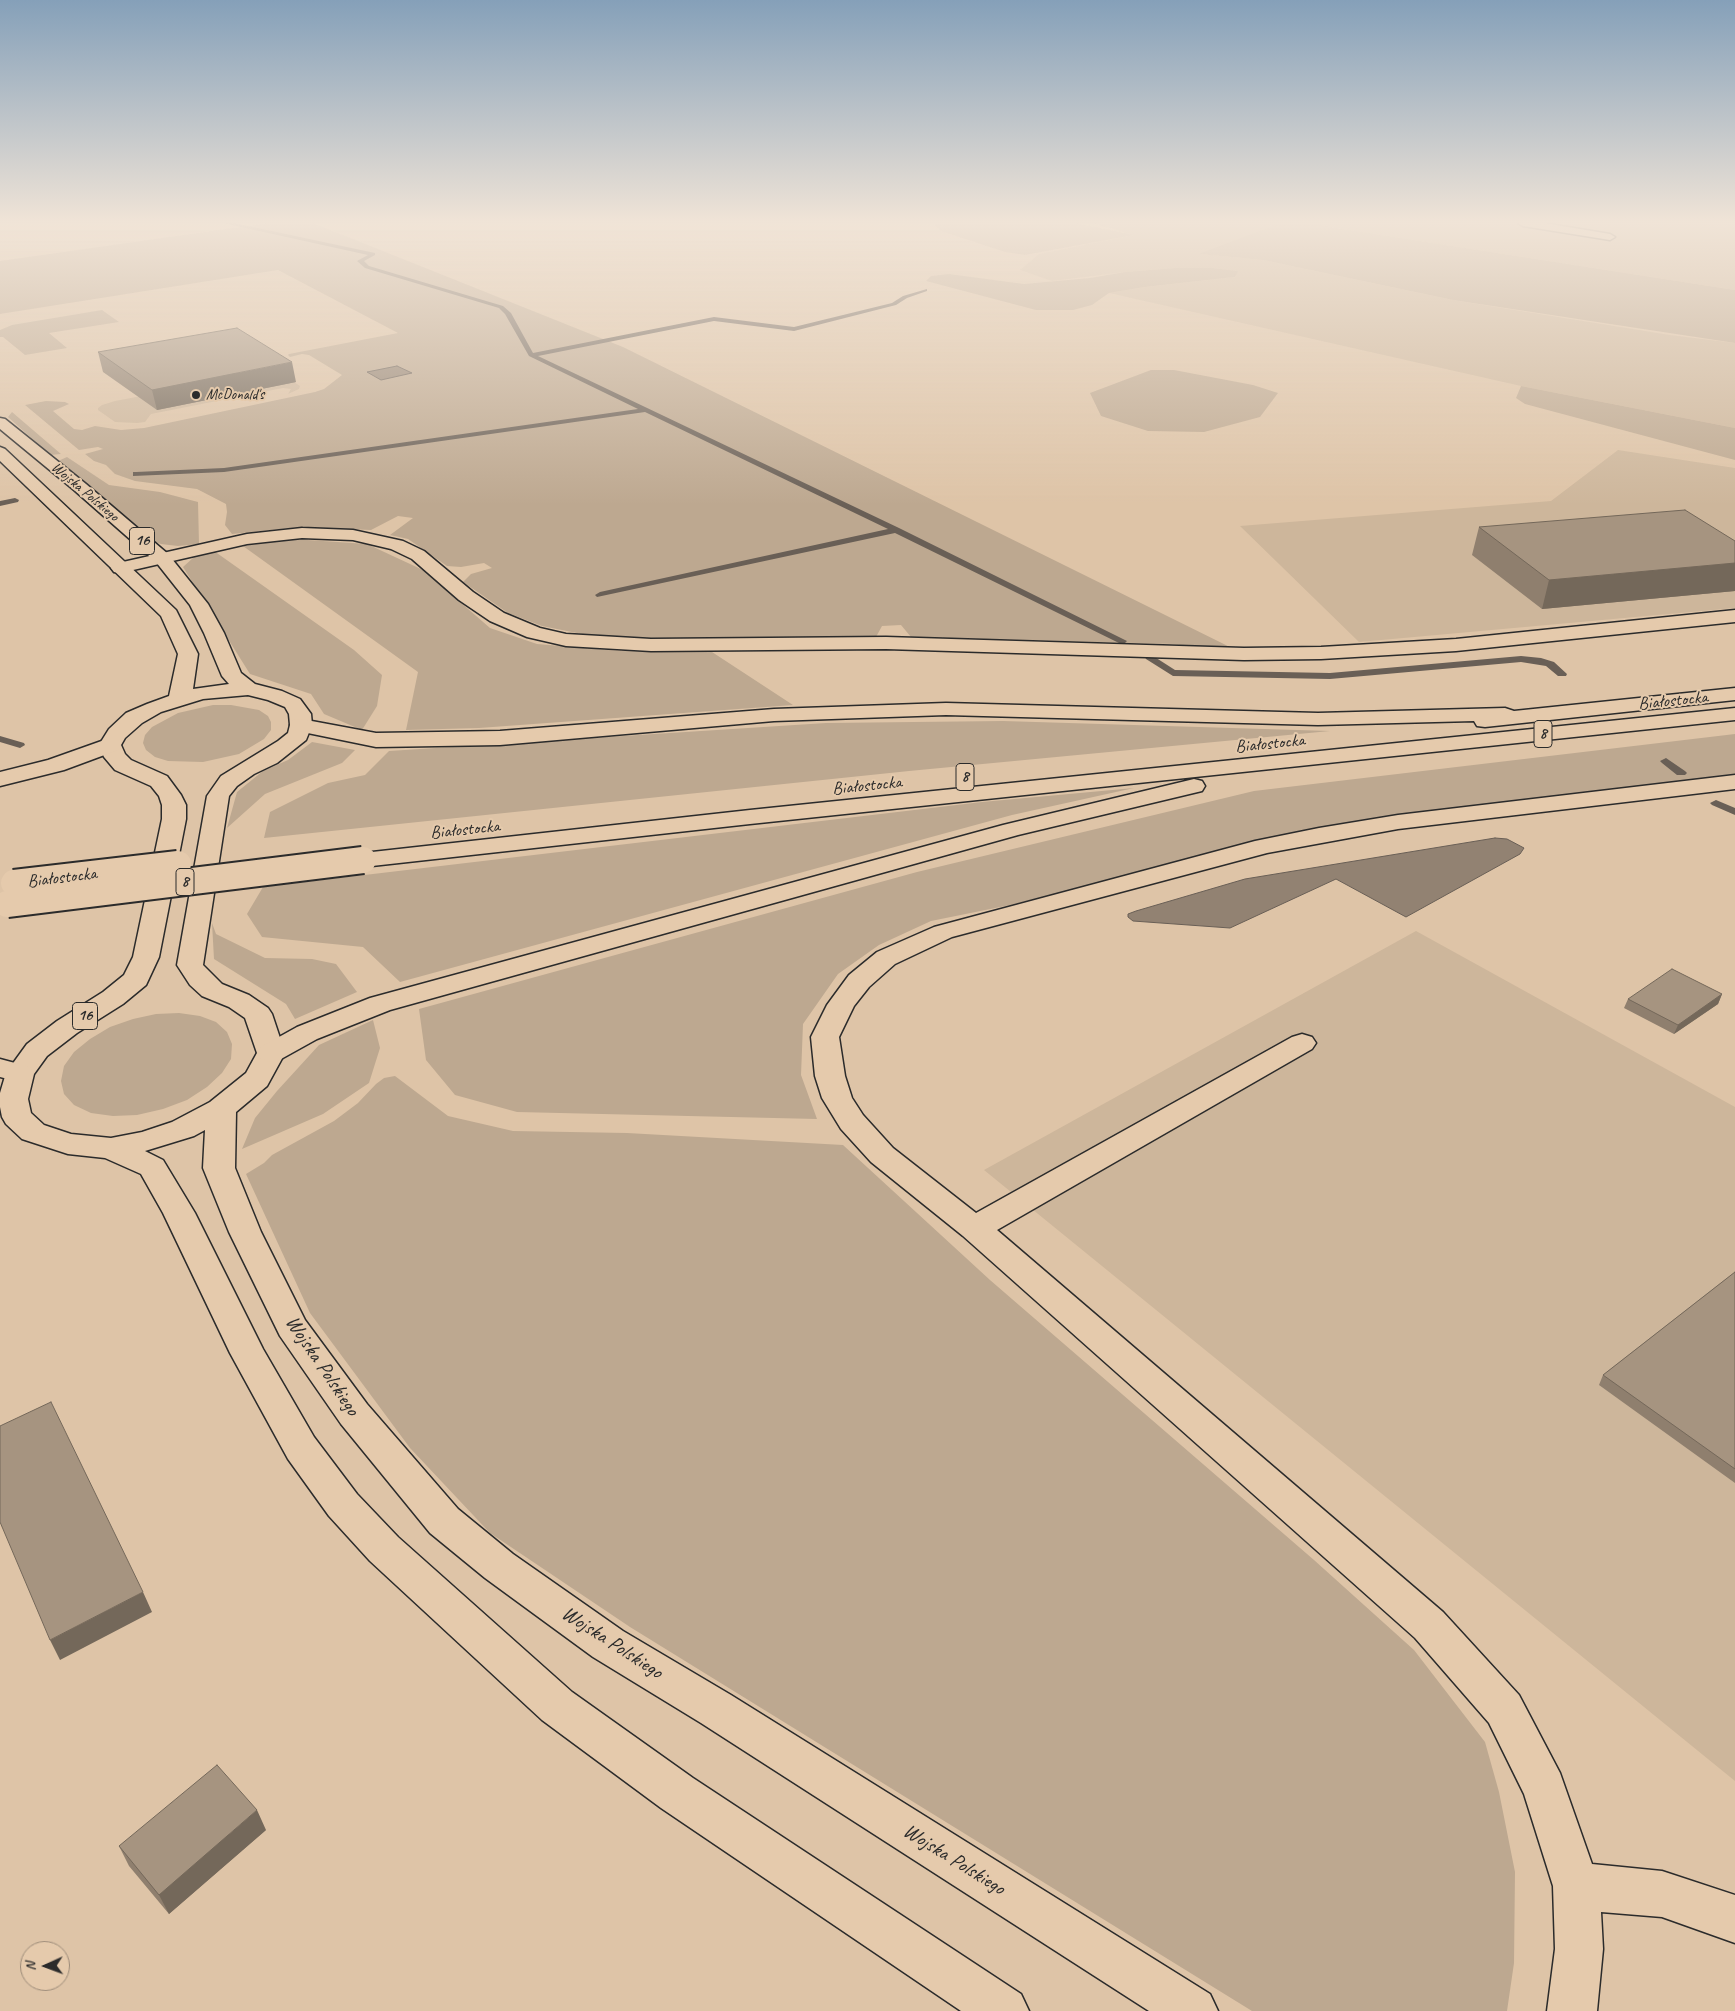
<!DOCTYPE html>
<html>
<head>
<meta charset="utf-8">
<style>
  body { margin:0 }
  #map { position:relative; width:1735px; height:2011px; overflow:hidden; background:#dec4a7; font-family:Caveat,sans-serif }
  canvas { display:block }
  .north { position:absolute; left:20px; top:1941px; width:50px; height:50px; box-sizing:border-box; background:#e5caac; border:1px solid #9b8a78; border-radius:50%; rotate:268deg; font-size:14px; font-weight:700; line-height:20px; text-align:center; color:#2b2b2b }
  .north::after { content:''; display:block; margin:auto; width:18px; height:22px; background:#2b2b2b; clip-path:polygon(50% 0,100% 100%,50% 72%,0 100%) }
</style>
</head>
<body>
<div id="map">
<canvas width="1735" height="2011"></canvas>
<div class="north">N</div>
</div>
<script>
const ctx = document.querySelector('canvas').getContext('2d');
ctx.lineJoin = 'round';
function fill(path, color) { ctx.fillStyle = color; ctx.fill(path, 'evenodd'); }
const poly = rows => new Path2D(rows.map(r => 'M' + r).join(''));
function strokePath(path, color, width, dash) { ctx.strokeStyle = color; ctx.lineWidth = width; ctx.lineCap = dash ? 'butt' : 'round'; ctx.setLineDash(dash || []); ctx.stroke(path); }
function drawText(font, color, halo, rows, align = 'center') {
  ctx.font = font + ' Caveat,sans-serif'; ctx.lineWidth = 4; ctx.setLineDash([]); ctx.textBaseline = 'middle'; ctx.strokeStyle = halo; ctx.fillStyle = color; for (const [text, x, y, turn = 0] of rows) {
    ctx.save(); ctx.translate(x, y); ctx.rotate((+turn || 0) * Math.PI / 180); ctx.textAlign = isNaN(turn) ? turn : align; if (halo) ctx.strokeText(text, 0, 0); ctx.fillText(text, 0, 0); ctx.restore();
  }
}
const built = poly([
  [1093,223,1283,223,1201,254,1263,260,1453,300,1670,335,1735,343,1735,428,1521,386,1109,293,1145,287,1235,277,1237,271,1213,268,1174,268,1125,272,1052,281,1020,270,1039,254,1133,235],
  [1303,223,1735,223,1735,290,1613,271],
  [256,374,284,375,300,386,299,389,288,394,291,389,283,388,151,414,145,422,137,423,115,422,98,410,98,408,102,405,115,401],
  [1618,450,1735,468,1735,608,1359,642,1240,526,1551,501],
  [1416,931,1735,1107,1735,1781,984,1170]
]);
const green = poly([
  [268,223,313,223,623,347,1244,654,1174,644,911,637,901,625,882,626,876,637,772,637,684,640,597,637,542,626,508,613,463,582,471,574,492,568,484,563,461,567,447,566,408,539,390,535,413,518,398,516,371,530,299,527,232,534,225,525,227,512,226,504,197,489,135,481,115,474,106,465,94,461,85,454,103,449,98,447,79,450,25,405,46,401,65,402,69,404,53,411,74,429,82,430,95,426,121,430,144,428,315,392,324,389,342,375,309,355,302,354,290,357,288,355,289,354,398,333,278,270,0,314,0,261],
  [933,223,1076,223,1134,235,1025,255,1005,252,941,231],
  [1281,223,1305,223,1735,290,1735,343,1453,300,1263,260,1199,254],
  [1174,268,1213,268,1238,271,1235,277,1145,287,1109,293,1092,305,1073,310,1036,310,926,281,931,276,949,274,1024,284,1090,278,1125,272],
  [102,310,119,322,49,333,67,348,25,355,3,337,0,337,0,330,12,325],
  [1151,370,1174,370,1253,385,1278,393,1260,417,1204,432,1148,431,1101,416,1090,393],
  [1521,386,1735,428,1735,460,1525,404,1516,398],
  [12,412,61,454,50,455,8,417],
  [67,457,109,485,160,492,198,502,199,544,178,546,161,544,153,541,58,461],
  [293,539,367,544,423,570,490,628,537,644,620,651,712,652,793,705,479,728,406,730,418,672,243,546],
  [214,551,354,650,382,675,377,706,362,730,324,714,311,694,250,674,183,567,194,557],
  [213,705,231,705,259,710,268,716,271,722,271,730,264,739,239,754,203,762,168,761,155,757,146,750,143,743,145,735,152,727,178,713],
  [1003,721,1330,731,909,771,264,838,270,812,328,783,365,775,389,751,826,723],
  [1735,734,1735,775,1586,794,1197,858,1010,905,931,921,879,945,838,974,803,1024,801,1075,817,1119,517,1112,455,1095,426,1060,419,1009,917,872,1254,791],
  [312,742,355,750,342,763,265,794,227,828,237,792,263,771,288,760],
  [1134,788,1012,815,400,982,363,947,262,937,247,914,263,887,982,802],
  [212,923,216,934,265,958,312,959,336,964,357,992,295,1019,286,1004,214,959],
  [179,1013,200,1016,216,1022,227,1032,232,1044,231,1059,222,1073,207,1087,187,1100,163,1109,137,1115,113,1116,91,1113,74,1105,64,1094,61,1081,64,1066,74,1052,90,1039,110,1027,133,1019,156,1014],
  [373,1020,380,1048,369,1083,323,1114,242,1149,255,1118,277,1091,319,1045],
  [395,1076,448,1116,513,1131,627,1133,843,1145,990,1280,1314,1560,1414,1650,1485,1742,1499,1792,1515,1872,1514,1963,1507,2011,1252,2011,630,1627,490,1533,410,1448,310,1313,246,1174,264,1163,272,1155,334,1121,358,1103,376,1084,384,1078]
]);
const water = poly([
  [397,366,412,373,381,380,367,372,397,366],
  [1495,838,1507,839,1524,848,1520,854,1406,917,1336,879,1230,928,1133,921,1128,917,1128,914,1136,911,1245,879,1495,838]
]);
const stream = poly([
  [223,223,234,223,375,253,375,255,364,261,369,266,503,306,511,313,533,353,714,317,794,327,892,303,903,296,927,289,927,291,907,298,896,305,794,331,714,321,538,356,899,528,1127,641,1125,643,1119,643,895,533,597,597,595,595,600,592,888,529,645,412,224,472,133,476,133,472,136,472,224,468,638,409,529,356,505,314,499,308,365,268,357,261,368,255,223,223],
  [15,498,19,500,18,502,0,506,0,501,15,498],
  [1150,654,1175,670,1330,673,1521,656,1541,658,1554,662,1567,674,1566,676,1558,676,1546,666,1521,662,1330,679,1173,676,1146,659,1145,657,1150,654],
  [0,736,24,743,25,745,20,748,0,742,0,736],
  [1666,758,1685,771,1687,773,1685,775,1677,775,1662,763,1660,761,1666,758],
  [1716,800,1735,808,1735,815,1712,805,1710,803,1716,800]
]);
const minor = poly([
  [1518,223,1544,223,1610,234,1615,237,1610,240,1523,226,1518,223],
  [302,528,353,530,403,541,424,551,473,592,504,613,540,628,566,634,651,639,886,637,1244,648,1321,647,1456,639,1735,610,1735,622,1456,651,1321,659,1244,660,886,649,651,651,566,646,527,637,490,621,459,600,412,559,391,549,353,540,302,538,247,544,120,573,114,572,111,568,114,564,247,534,302,528],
  [1735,775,1735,789,1398,829,1267,853,952,937,895,964,869,987,854,1006,839,1037,845,1076,852,1098,863,1115,893,1148,976,1213,1292,1037,1302,1034,1312,1037,1316,1043,1312,1049,997,1230,1443,1612,1519,1695,1560,1773,1592,1864,1662,1871,1735,1895,1735,1943,1662,1917,1601,1912,1603,1949,1597,2011,1547,2011,1555,1949,1553,1886,1524,1794,1489,1723,1415,1638,963,1236,871,1162,841,1129,822,1098,815,1076,811,1037,827,1005,849,975,877,952,934,927,1255,841,1319,828,1398,815,1735,775]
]);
const major = poly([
  [0,418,5,419,86,484,168,554,208,604,224,633,241,673,255,684,282,691,300,699,311,714,312,725,306,740,277,763,254,774,237,786,229,796,203,965,222,984,249,995,268,1008,272,1014,285,1053,267,1086,236,1112,235,1168,261,1232,305,1320,367,1404,458,1509,513,1554,623,1631,731,1695,1210,1994,1218,2011,1149,2011,701,1723,593,1657,485,1578,430,1533,341,1424,280,1336,229,1232,203,1168,205,1130,194,1136,145,1151,163,1160,195,1213,263,1349,314,1437,357,1494,398,1537,572,1692,693,1778,1021,1994,1029,2011,961,2011,661,1808,542,1720,370,1561,329,1516,288,1459,230,1353,163,1213,141,1174,105,1158,68,1154,22,1139,6,1124,2,1117,0,1107,0,1093,6,1073,27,1044,57,1021,103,992,124,975,133,957,162,819,162,805,159,796,151,786,115,770,104,757,99,745,109,729,126,713,147,704,169,696,178,654,161,616,0,461,0,447,5,449,176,610,198,654,193,689,229,684,222,676,204,633,190,605,156,562,74,490,0,429,0,418],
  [248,695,268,700,285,707,289,714,290,725,288,733,278,741,221,776,207,796,177,965,190,985,202,996,229,1007,245,1018,257,1053,246,1073,210,1102,172,1122,142,1132,111,1138,71,1134,44,1125,31,1113,28,1099,34,1074,47,1056,77,1033,123,1004,146,985,159,957,186,819,186,805,181,795,167,776,131,760,125,754,121,745,125,738,142,723,161,712,203,699,248,695]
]);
const highway = poly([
  [1735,688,1735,700,1485,727,1477,726,1474,721,1318,725,946,715,774,721,500,745,376,747,293,730,290,725,293,720,301,719,376,733,500,731,774,709,946,703,1318,713,1505,708,1514,711,1735,688],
  [1735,708,1735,720,750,824,363,867,354,865,351,860,354,855,363,853,750,810,1735,708],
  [110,738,118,740,121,745,118,750,64,770,0,786,0,772,48,760,110,738],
  [1194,779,1202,781,1205,786,1202,791,1018,835,390,1010,317,1039,281,1059,271,1062,261,1059,257,1053,261,1047,297,1027,370,998,1003,825,1194,779],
  [0,1059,30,1067,34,1073,30,1079,20,1082,0,1077,0,1059]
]);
const highwayBridge = poly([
  [14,883,178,864],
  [7,904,363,860]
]);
const wall = poly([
  [98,352,296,382,157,410,103,372],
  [1479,527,1735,541,1735,591,1542,609,1472,555],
  [1722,994,1718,1004,1674,1034,1624,1008,1628,999],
  [1735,1272,1735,1483,1599,1385,1603,1375],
  [266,1830,169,1914,129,1866,119,1846]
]);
const shadedWall = poly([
  [292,362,296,382,157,410,152,390],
  [1735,563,1735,591,1542,609,1549,580],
  [1722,994,1718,1004,1674,1034,1678,1025],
  [143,1592,152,1612,60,1660,50,1640],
  [257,1810,266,1830,169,1914,159,1895]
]);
const building = poly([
  [237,328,292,362,152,390,98,352,237,328],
  [1685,510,1735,541,1735,563,1549,580,1479,527,1685,510],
  [1672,969,1722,994,1678,1025,1628,999,1672,969],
  [1735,1272,1735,1469,1603,1375,1735,1272],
  [51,1402,143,1592,50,1640,0,1522,0,1426,51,1402],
  [217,1765,257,1810,159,1895,119,1846,217,1765]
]);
const markers = [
  [196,395,5,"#2b2b2b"]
];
const farPoinames = [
  ["McDonald's",206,395]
];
const farStreetnames = [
  ["Wojska Polskiego",85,492,40]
];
const shields = [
  [142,541,25],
  [1543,734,18],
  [965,777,18],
  [185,882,18],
  [85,1016,25]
];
const shieldNames = [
  ["16",142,541],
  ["8",1543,734],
  ["8",965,777],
  ["8",185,882],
  ["16",85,1016]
];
const streetNames = [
  ["Białostocka",1673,701,-6],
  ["Białostocka",1270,744,-6],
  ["Białostocka",867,786,-6],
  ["Białostocka",465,830,-6],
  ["Białostocka",62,878,-7]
];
const nearStreetnames = [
  ["Wojska Polskiego",322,1366,56],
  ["Wojska Polskiego",612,1643,33],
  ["Wojska Polskiego",954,1860,32]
];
fill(built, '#cdb69b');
fill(green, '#bda890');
fill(water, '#928272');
strokePath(water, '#695f56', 1);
fill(stream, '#695f56');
strokePath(minor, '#2b2b2b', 3);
strokePath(major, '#2b2b2b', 3);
strokePath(highway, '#2b2b2b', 3);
fill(minor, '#e5caac');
fill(major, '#e5caac');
fill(highway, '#e5caac');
strokePath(highwayBridge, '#2b2b2b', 30, []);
strokePath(highwayBridge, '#e5caac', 26);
fill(wall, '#8f7f6e');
fill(shadedWall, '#74685a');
fill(building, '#a69480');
strokePath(building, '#74685a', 1);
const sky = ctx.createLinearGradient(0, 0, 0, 505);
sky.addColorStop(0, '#85a0b9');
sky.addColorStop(0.44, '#f0e4d7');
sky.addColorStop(1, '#f0e4d700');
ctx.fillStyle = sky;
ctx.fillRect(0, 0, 1735, 505);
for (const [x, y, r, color] of markers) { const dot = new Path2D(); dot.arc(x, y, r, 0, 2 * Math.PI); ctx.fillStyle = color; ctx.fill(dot); strokePath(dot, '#e5caac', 2); }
drawText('15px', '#2b2b2b', '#e5caac', farPoinames, 'left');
drawText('15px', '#2b2b2b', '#e5caac', farStreetnames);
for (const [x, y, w] of shields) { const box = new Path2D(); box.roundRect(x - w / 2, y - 13.5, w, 27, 4); ctx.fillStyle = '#e5caac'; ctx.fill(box); strokePath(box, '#2b2b2b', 1); }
drawText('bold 16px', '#2b2b2b', null, shieldNames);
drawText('18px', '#2b2b2b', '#e5caac', streetNames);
drawText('21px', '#2b2b2b', '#e5caac', nearStreetnames);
</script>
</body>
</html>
